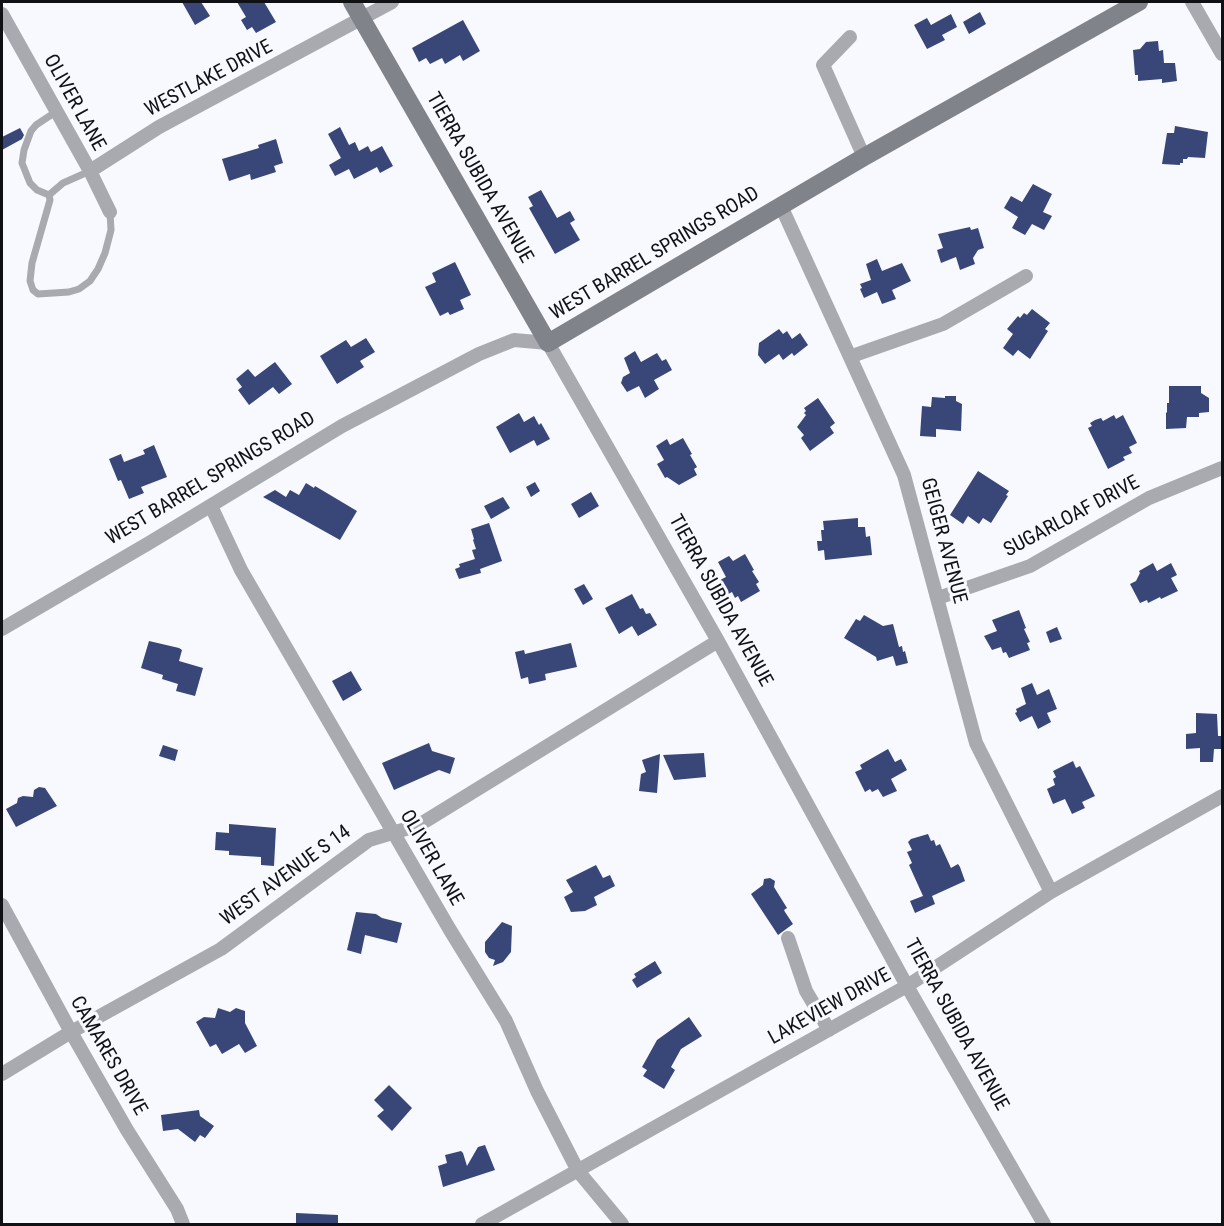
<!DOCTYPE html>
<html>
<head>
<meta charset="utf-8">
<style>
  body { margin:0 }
  #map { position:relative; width:1224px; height:1226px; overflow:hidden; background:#f7f9fe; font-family:"Roboto Condensed",sans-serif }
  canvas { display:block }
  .frame { position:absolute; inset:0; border:3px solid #0f1115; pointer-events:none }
</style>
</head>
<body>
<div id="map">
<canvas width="1224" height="1226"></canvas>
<div class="frame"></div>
</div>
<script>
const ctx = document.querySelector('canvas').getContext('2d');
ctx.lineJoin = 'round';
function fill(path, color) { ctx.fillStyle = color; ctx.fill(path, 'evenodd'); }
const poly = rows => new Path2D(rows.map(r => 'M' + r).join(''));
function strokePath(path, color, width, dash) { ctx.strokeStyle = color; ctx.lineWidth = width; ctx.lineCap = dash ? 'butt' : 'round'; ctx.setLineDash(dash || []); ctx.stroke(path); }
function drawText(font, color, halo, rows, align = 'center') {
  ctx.font = font + ' "Roboto Condensed",sans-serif'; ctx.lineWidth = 6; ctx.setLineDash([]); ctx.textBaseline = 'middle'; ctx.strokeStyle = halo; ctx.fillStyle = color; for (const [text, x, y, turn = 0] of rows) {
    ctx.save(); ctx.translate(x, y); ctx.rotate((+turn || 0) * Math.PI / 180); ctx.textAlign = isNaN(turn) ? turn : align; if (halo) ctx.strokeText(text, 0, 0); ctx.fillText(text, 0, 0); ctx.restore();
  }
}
const building = poly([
  [182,2,201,2,210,16,195,25],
  [237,2,264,2,276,22,256,33,252,27,247,30,241,20,246,17],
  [980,12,986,24,969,34,963,22],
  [951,14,957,27,942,35,945,40,927,49,914,25,927,18,931,25],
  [463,20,480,51,463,61,460,55,445,64,442,58,430,64,426,58,419,62,412,48],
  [1158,41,1159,51,1163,50,1164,63,1175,63,1177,81,1162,83,1162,79,1138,81,1138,75,1135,75,1133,50,1140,49,1146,42],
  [1175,126,1208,132,1205,158,1188,157,1187,159,1183,159,1183,163,1180,163,1180,165,1162,164,1167,133,1174,133],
  [340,127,349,145,355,142,359,151,368,146,371,152,382,146,393,166,380,173,377,167,354,179,349,169,335,176,329,165,341,158,328,134],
  [20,128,24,135,22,139,2,150,2,137],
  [276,139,283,163,274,166,276,172,251,180,250,174,229,181,222,159,259,148,258,145],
  [1033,184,1052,194,1043,212,1052,216,1044,230,1032,224,1025,235,1012,228,1018,217,1004,208,1011,196,1022,202],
  [541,190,557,218,570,211,575,220,570,223,580,240,555,254,529,208,533,206,528,197],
  [970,227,971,230,978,228,984,248,978,250,973,258,975,264,960,270,956,257,941,263,937,250,943,248,938,234],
  [877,259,882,271,902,263,911,281,892,290,896,299,882,304,877,292,864,298,860,289,862,288,860,284,871,280,866,264],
  [455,262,471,295,460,300,464,309,450,315,448,312,440,316,425,287,436,282,432,273],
  [1032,309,1050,323,1045,329,1048,331,1030,359,1018,350,1013,356,1003,348,1013,334,1007,329,1018,316,1020,318,1024,313,1027,315],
  [779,329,783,334,787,331,792,339,800,333,808,345,794,356,792,353,783,360,779,354,765,364,758,355,759,343],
  [366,338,375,352,360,361,364,367,337,384,320,356,346,340,351,347],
  [635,351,641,362,657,353,662,361,666,359,672,370,654,380,659,389,645,398,639,386,627,392,621,383,623,377,630,373,624,358],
  [275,362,292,384,279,394,273,387,249,405,238,390,242,387,236,379,248,369,255,377],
  [1169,386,1201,386,1201,393,1209,398,1209,412,1199,413,1199,417,1187,417,1186,428,1166,429,1166,412,1167,413,1167,403,1169,403],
  [945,396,956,396,956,401,962,404,961,431,936,429,936,437,920,436,922,406,931,407,932,397,945,398],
  [818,398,835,423,830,427,834,433,810,451,801,438,804,435,797,427,806,415,804,413,806,411,804,408],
  [519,413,524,422,534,416,539,425,541,423,550,439,537,446,534,440,510,453,496,427],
  [1114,415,1116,419,1123,415,1137,443,1129,447,1132,453,1123,457,1125,460,1108,469,1088,428,1092,426,1090,423,1095,420,1101,418,1103,421],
  [683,438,692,454,690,455,697,467,694,469,697,475,679,485,667,477,665,478,657,464,664,460,656,446,667,439,670,445],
  [154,445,167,477,141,487,144,493,129,499,121,480,118,481,109,459,121,454,124,462,145,454,143,450],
  [978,471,1009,491,1006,495,1008,496,991,523,983,518,979,524,968,516,963,524,950,515],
  [535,482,540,491,531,497,526,487],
  [306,483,314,488,315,486,357,511,340,540,263,497,275,490,286,497,290,490,299,495],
  [591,492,599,506,579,518,571,504],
  [503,497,510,508,491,519,484,506],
  [858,518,858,527,865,527,866,537,870,536,872,555,825,560,824,550,818,551,817,541,822,541,821,530,824,530,823,521],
  [489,523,502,561,480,569,481,573,459,579,455,569,460,567,459,564,475,559,472,550,476,549,473,540,474,539,471,529],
  [745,554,754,570,752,571,759,582,756,584,760,591,741,602,738,596,735,598,732,592,728,594,720,580,726,577,718,562,729,556,733,561],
  [1153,563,1157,571,1171,563,1177,575,1171,578,1178,591,1161,599,1160,597,1148,603,1147,600,1140,603,1130,584,1136,581,1140,573,1139,571],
  [584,584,593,599,583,605,574,589],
  [632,594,640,609,643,608,646,614,650,613,657,625,638,636,632,626,619,634,605,608],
  [1019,610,1026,628,1024,629,1030,642,1027,643,1030,650,1009,658,1006,652,1003,653,1001,647,992,650,984,636,997,631,992,620],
  [864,615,883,626,893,624,899,647,902,646,903,652,905,651,908,663,896,666,893,656,877,661,876,657,844,638,856,619,860,621],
  [1057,627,1062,639,1050,643,1046,632],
  [149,641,179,648,182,650,179,661,203,668,195,696,176,691,178,684,162,679,163,675,141,668],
  [571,643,577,667,545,674,546,680,529,684,528,677,521,679,515,652,524,650,525,654],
  [351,671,362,690,343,701,332,681],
  [1032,683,1037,695,1049,689,1057,709,1047,713,1051,722,1038,729,1032,716,1020,722,1015,713,1017,712,1016,709,1026,704,1021,688],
  [1196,713,1217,714,1218,736,1222,736,1222,749,1214,749,1213,762,1200,762,1200,748,1186,749,1186,734,1196,733],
  [429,743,432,751,455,758,450,774,439,770,394,790,382,763],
  [163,745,178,750,175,761,159,756],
  [888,749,895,762,901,759,907,770,891,779,897,791,883,797,878,789,872,792,870,789,865,792,855,772,862,769,860,765],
  [704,753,706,777,674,780,663,755],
  [660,754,657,793,639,791,641,774,646,772,642,760],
  [1073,761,1076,768,1080,766,1095,796,1082,802,1085,808,1072,814,1065,799,1053,804,1047,789,1055,785,1053,779,1056,777,1053,771],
  [39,787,45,788,57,806,16,827,6,809,17,803,18,798,23,796,33,797,34,790],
  [229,824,276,828,274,866,261,865,261,857,229,855,229,851,215,850,216,832,229,833],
  [928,834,931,841,934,840,936,846,940,844,951,868,958,864,960,867,965,881,932,896,935,904,915,913,910,901,923,896,909,865,912,863,907,852,912,850,908,842,911,839],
  [596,865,603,878,610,875,615,886,594,897,597,905,585,911,571,912,564,897,573,892,566,880],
  [770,878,775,881,774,887,787,908,784,910,785,912,793,924,778,935,751,894,763,885,764,879],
  [356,912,376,914,382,918,402,923,397,943,365,935,361,954,347,950],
  [502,922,512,926,511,952,503,962,493,966,495,960,489,958,485,952,485,942],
  [655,961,662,973,637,988,632,980,636,977,634,974],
  [218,1008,230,1012,236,1008,245,1011,245,1023,257,1046,245,1053,239,1044,222,1054,216,1044,210,1047,196,1022,204,1017,215,1018],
  [689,1017,702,1036,681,1049,671,1067,675,1070,664,1089,643,1076,647,1070,642,1067,657,1040],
  [389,1085,412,1108,392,1131,377,1116,384,1110,374,1100],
  [199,1110,200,1116,214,1126,205,1138,200,1135,195,1142,178,1129,163,1131,161,1115],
  [485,1145,495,1170,443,1187,438,1166,447,1163,445,1155,461,1151,463,1153,467,1166,478,1147],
  [296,1213,338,1215,338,1224,296,1224]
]);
const lane = poly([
  [49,195,50,200,32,263,30,281,33,290,38,294,69,292,79,289,90,281,98,269,105,253,111,230,110,212],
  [49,195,37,190,30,183,22,163,24,150,31,131,36,125,57,111],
  [49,195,63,183,90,171]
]);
const street = poly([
  [1192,2,1222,54],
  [2,14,90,171,110,212],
  [850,37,823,65,864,157],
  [90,171,159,127,392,2],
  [781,206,904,475,976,743,1051,892],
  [852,356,943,324,1026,276],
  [211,506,241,570,450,930,506,1021,537,1091,578,1171,622,1224],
  [938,598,1030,566,1149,498,1222,468],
  [2,629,149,543,342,426,479,354,514,340,548,343,718,641,907,986,1044,1224],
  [2,905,71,1032,127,1130,177,1209,183,1224],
  [788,938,806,991,829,1030],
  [2,1074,71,1032,221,949,369,840,419,825,718,641],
  [482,1224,907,986,1051,892,1222,796]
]);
const secondary = poly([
  [352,2,548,343,864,157,1139,2]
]);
const streetNames = [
  ["WESTLAKE DRIVE",209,79,-28],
  ["OLIVER LANE",74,103,61],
  ["TIERRA SUBIDA AVENUE",479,178,60],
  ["WEST BARREL SPRINGS ROAD",655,254,-31],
  ["WEST BARREL SPRINGS ROAD",211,479,-31],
  ["SUGARLOAF DRIVE",1072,517,-28],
  ["GEIGER AVENUE",943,541,75],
  ["TIERRA SUBIDA AVENUE",720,601,61],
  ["OLIVER LANE",431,858,60],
  ["WEST AVENUE S 14",286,876,-36],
  ["LAKEVIEW DRIVE",830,1007,-29],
  ["TIERRA SUBIDA AVENUE",956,1025,61],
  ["CAMARES DRIVE",108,1056,60]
];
fill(building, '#384678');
strokePath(lane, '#a8aaaf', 7);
strokePath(street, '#a8aaaf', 14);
strokePath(secondary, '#81838b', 18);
drawText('20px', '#0f1115', '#f7f9fe', streetNames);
</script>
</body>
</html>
